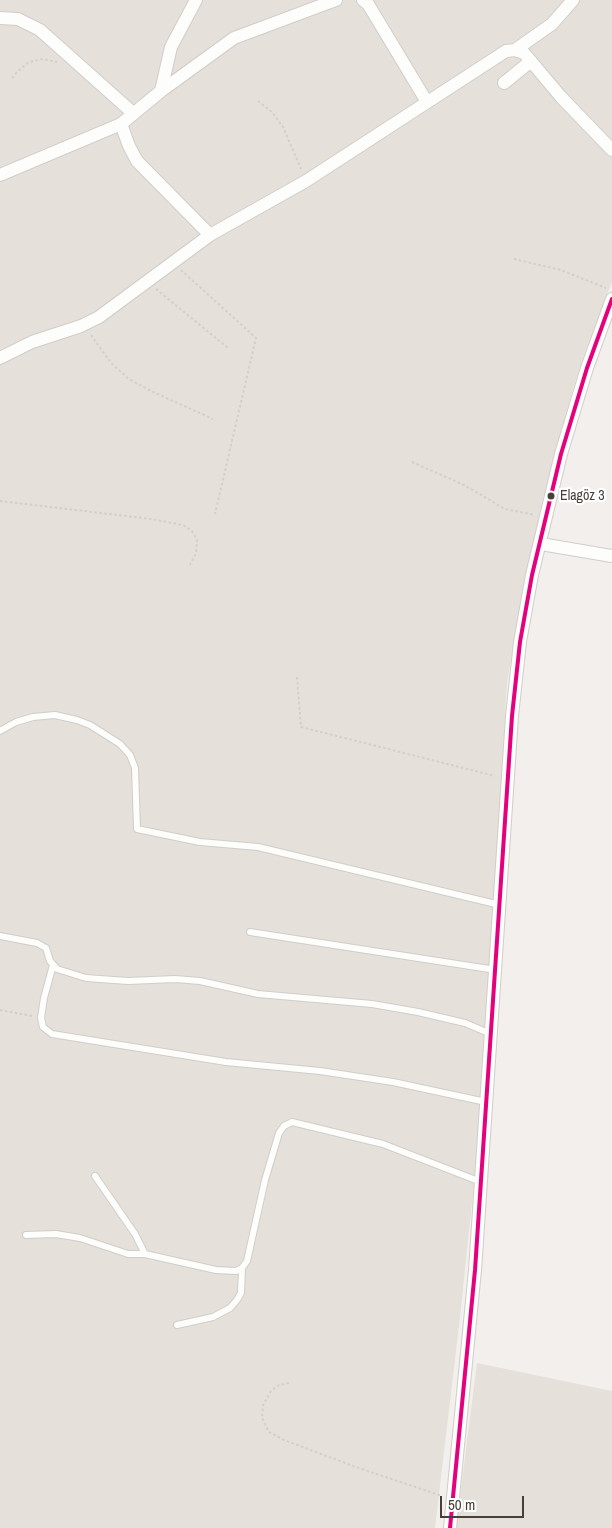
<!DOCTYPE html>
<html>
<head>
<meta charset="utf-8">
<style>
  body { margin:0 }
  #map { position:relative; width:612px; height:1528px; overflow:hidden; background:#f2efec; font-family:"Archivo Narrow",sans-serif }
  canvas { display:block }
  .scale { position:absolute; left:440px; top:1496px; width:84px; height:22px; box-sizing:border-box; border:2px solid #484038; border-top:0; padding-left:6px; font-size:15px; line-height:18px; white-space:nowrap; color:#484038; -webkit-text-stroke:4px #fff; paint-order:stroke }
</style>
</head>
<body>
<div id="map">
<canvas width="612" height="1528"></canvas>
<div class="scale">50 m</div>
</div>
<script>
const ctx = document.querySelector('canvas').getContext('2d');
ctx.lineJoin = 'round';
function fill(path, color) { ctx.fillStyle = color; ctx.fill(path, 'evenodd'); }
const poly = rows => new Path2D(rows.map(r => 'M' + r).join(''));
function strokePath(path, color, width, dash) { ctx.strokeStyle = color; ctx.lineWidth = width; ctx.lineCap = dash ? 'butt' : 'round'; ctx.setLineDash(dash || []); ctx.stroke(path); }
function drawText(font, color, halo, rows, align = 'center') {
  ctx.font = font + ' "Archivo Narrow",sans-serif'; ctx.lineWidth = 4.5; ctx.setLineDash([]); ctx.textBaseline = 'middle'; ctx.strokeStyle = halo; ctx.fillStyle = color; for (const [text, x, y, turn = 0] of rows) {
    ctx.save(); ctx.translate(x, y); ctx.rotate((+turn || 0) * Math.PI / 180); ctx.textAlign = isNaN(turn) ? turn : align; if (halo) ctx.strokeText(text, 0, 0); ctx.fillText(text, 0, 0); ctx.restore();
  }
}
const residential = poly([
  [0,0,612,0,612,282,585,352,574,385,543,499,523,589,507,683,488,1016,475,1175,460,1317,435,1528,0,1528],
  [477,1363,612,1391,612,1528,456,1528]
]);
const path = poly([
  [12,78,17,72,29,62,43,59,57,62],
  [258,101,272,112,283,127,301,169],
  [514,259,561,270,606,288],
  [181,270,256,338,215,514],
  [156,289,228,348],
  [91,335,111,363,129,379,151,391,213,419],
  [412,462,464,485,505,509,535,515],
  [0,501,151,519,183,525,192,531,197,540,196,553,190,565],
  [297,677,301,727,495,776],
  [0,1010,32,1016],
  [289,1383,279,1385,271,1391,263,1405,262,1418,269,1432,284,1440,356,1467,442,1496]
]);
const service = poly([
  [0,731,16,722,33,717,55,715,77,720,90,725,120,744,130,755,135,768,137,829,200,842,258,847,500,905],
  [250,932,496,970],
  [0,936,37,943,46,948,50,961,57,969,86,978,128,981,175,979,200,981,258,994,372,1004,418,1012,465,1023,491,1034],
  [53,965,44,998,41,1018,43,1027,52,1034,226,1062,320,1071,393,1082,486,1102],
  [95,1176,135,1234,145,1254],
  [26,1235,56,1234,80,1238,128,1254,145,1254,216,1270,236,1271,242,1268,247,1261,265,1180,279,1133,284,1126,292,1122,383,1144,481,1182],
  [177,1325,213,1317,230,1308,237,1300,241,1293,242,1268]
]);
const minor = poly([
  [196,0,171,47,161,91,121,124,129,146,137,161,210,235],
  [363,0,368,4,427,102],
  [0,18,18,19,40,30,133,113],
  [515,50,552,24,573,0],
  [504,83,531,61],
  [161,91,234,38,336,0],
  [0,175,121,124],
  [0,358,32,342,81,326,99,317,210,235,306,181,506,51,515,50,524,53,561,97,612,150],
  [541,544,612,556],
  [450,1528,475,1270,512,716,520,642,532,575,561,454,587,368,612,299]
]);
const bus1 = poly([
  [450,1528,475,1270,512,716,520,642,532,575,561,454,587,368,612,299]
]);
const markers = [
  [551,496,4.5,"#484038"]
];
const busNames = [
  ["Elagöz 3",560,496]
];
fill(residential, '#e5e0da');
strokePath(service, '#d0cdca', 8);
strokePath(minor, '#d0cdca', 14);
strokePath(path, '#d2cfcb', 2, [2.5, 2.5]);
strokePath(service, '#fdfdfc', 6);
strokePath(minor, '#fdfdfc', 12);
strokePath(bus1, '#e5007d', 4);
for (const [x, y, r, color] of markers) { const dot = new Path2D(); dot.arc(x, y, r, 0, 2 * Math.PI); ctx.fillStyle = color; ctx.fill(dot); strokePath(dot, '#fff', 2); }
drawText('14px', '#484038', '#fff', busNames, 'left');
</script>
</body>
</html>
